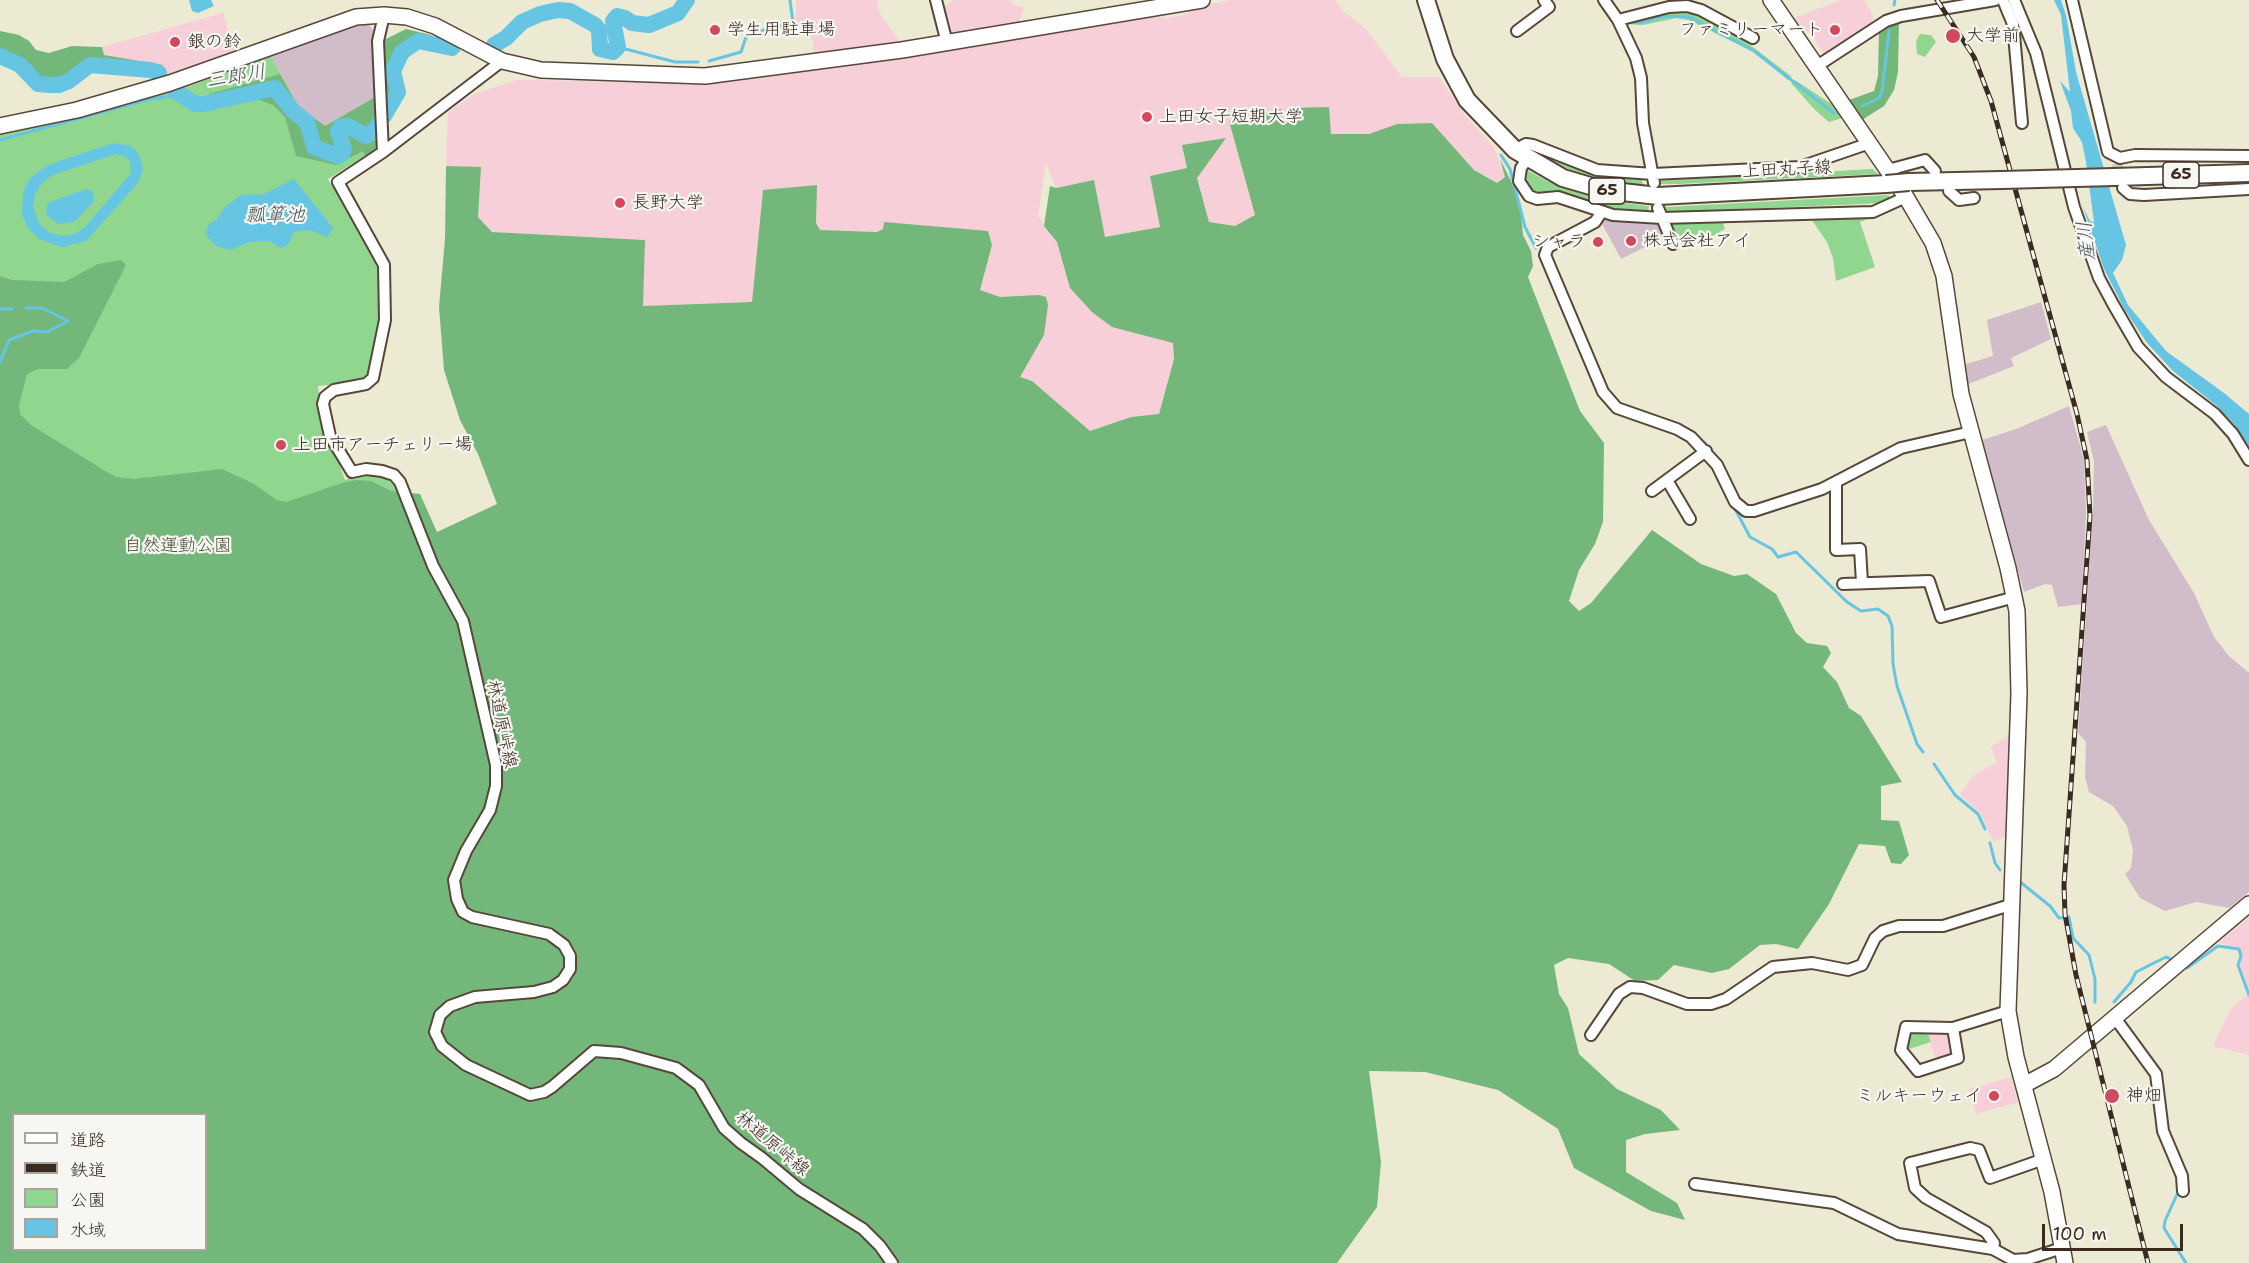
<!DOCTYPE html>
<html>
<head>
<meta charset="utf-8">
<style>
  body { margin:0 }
  #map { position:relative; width:2249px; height:1263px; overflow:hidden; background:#edead4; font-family:"Shantell Sans","Klee One",sans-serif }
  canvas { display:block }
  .legend { position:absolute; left:12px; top:1113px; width:195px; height:138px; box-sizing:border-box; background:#f6f6f2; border:2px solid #aba49d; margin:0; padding:8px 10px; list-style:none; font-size:18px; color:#3b2a1e }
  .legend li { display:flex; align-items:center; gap:12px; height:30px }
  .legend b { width:30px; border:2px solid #aba49d }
  .scale { position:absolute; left:2042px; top:1224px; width:141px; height:27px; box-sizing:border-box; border:3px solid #3b2a1e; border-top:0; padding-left:8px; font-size:18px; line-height:21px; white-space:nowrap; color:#3b2a1e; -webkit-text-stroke:4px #f6f6f2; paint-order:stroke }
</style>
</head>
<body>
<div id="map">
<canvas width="2249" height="1263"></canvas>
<ul class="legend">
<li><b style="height:8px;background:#fff"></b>道路</li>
<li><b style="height:8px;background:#3b2a1e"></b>鉄道</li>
<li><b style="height:16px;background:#91d68f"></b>公園</li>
<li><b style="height:16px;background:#65c5e3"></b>水域</li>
</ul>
<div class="scale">100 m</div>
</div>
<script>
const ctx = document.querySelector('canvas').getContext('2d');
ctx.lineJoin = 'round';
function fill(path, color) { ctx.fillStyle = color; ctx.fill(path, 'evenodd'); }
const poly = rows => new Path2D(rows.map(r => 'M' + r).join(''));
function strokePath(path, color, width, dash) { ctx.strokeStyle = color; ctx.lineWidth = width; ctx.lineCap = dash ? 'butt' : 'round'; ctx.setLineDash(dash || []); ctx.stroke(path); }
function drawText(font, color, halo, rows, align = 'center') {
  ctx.font = font + ' "Shantell Sans","Klee One",sans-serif'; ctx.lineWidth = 4.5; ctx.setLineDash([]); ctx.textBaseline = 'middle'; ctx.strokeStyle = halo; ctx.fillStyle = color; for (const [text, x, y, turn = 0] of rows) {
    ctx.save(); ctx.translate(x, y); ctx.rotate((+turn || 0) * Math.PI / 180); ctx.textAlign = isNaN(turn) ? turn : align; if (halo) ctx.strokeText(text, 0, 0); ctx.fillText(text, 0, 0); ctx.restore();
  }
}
const built = poly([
  [796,0,877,0,879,12,909,55,1153,16,1166,18,1184,15,1197,7,1231,0,1335,0,1343,11,1365,28,1402,77,1439,77,1463,113,1494,147,1505,177,1497,183,1474,170,1432,123,1397,124,1369,134,1331,134,1292,108,1293,122,1282,123,1281,109,1229,121,1255,216,1235,226,1209,222,1197,178,1182,145,1187,168,1150,176,1160,227,1104,237,1094,180,1056,188,1046,163,1038,216,1057,242,1070,288,1112,327,1173,342,1174,359,1159,414,1131,417,1090,431,1032,381,1019,377,1044,335,1046,297,999,297,980,290,992,245,884,222,883,229,877,232,820,230,816,223,763,190,752,302,642,306,644,240,492,232,478,217,481,168,446,166,448,112,474,94,517,80,707,83,815,70,813,41,796,19],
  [954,0,1010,0,1013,5,1024,8,1018,26,951,37,950,22,944,6],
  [1841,0,1864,0,1874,17,1869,27,1825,57,1814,38,1794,18],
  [223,13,236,56,169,78,162,65,104,55,102,47],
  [2013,733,2009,836,1993,841,1981,814,1960,794,1973,776,1997,762,1991,747],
  [2249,917,2249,991,2240,964,2242,957,2239,948,2219,943],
  [2249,993,2249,1055,2213,1046,2230,1010],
  [1927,1031,1947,1032,1953,1050,1950,1056,1936,1061],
  [2011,1077,2018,1102,1976,1114,1969,1089]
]);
const industrial = poly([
  [368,24,375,32,377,96,325,126,298,106,271,56,340,29],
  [1604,219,1657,222,1665,237,1621,259,1601,222],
  [2041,302,2051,339,2011,358,2014,366,1966,385,1963,365,1993,356,1987,320],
  [2069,406,2084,460,2086,514,2082,604,2058,607,2052,585,2045,584,2024,592,1982,440,2016,429],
  [2106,425,2149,520,2194,593,2214,637,2229,656,2249,673,2249,892,2229,908,2196,902,2165,911,2140,898,2125,874,2131,868,2133,850,2127,826,2113,806,2089,792,2085,777,2086,742,2078,733,2093,513,2094,461,2087,432]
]);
const green = poly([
  [1690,9,1731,30,1792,77,1788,80,1754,52,1688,20,1677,18,1643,25,1625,24,1638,16],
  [1920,34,1931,35,1936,42,1925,57,1917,54,1916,41],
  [271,56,298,106,325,126,377,96,379,147,328,179,374,252,379,266,380,320,370,375,357,382,318,386,321,410,345,480,365,474,381,476,398,487,420,553,279,827,0,383,13,280,0,276,0,134,49,124,190,86],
  [1795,80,1830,103,1837,105,1846,117,1829,122,1815,110,1791,83],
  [1535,152,1597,174,1641,179,1644,185,1604,182,1580,175],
  [1525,169,1547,181,1601,200,1649,206,1648,212,1613,210,1534,193,1524,183],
  [1873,169,1878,174,1679,184,1660,184,1660,181],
  [1889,195,1890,199,1880,203,1863,204,1667,212,1665,207],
  [1877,215,1860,222,1875,267,1836,281,1833,258,1827,242,1809,216],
  [1722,220,1725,229,1705,240,1703,236,1678,245,1669,227,1672,222],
  [1912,1030,1927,1031,1931,1042,1906,1050,1907,1034]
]);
const forest = poly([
  [1899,21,1898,72,1894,90,1884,106,1862,120,1849,100,1874,91,1878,76,1879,30],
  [406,29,431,35,461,52,411,48,398,64,404,92,385,121,382,41],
  [0,31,19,35,29,41,36,50,49,53,72,46,102,47,104,55,163,65,154,75,90,68,69,84,58,88,47,88,38,86,25,73,0,59],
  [280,74,298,106,325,126,377,96,379,147,365,156,363,151,336,165,296,156,285,117,273,105,257,99,213,105,209,94],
  [1329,107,1331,134,1369,134,1397,124,1432,123,1474,170,1497,183,1505,177,1500,159,1511,181,1520,204,1523,235,1531,251,1533,266,1528,277,1580,411,1604,443,1603,522,1595,544,1579,570,1569,601,1579,611,1591,603,1652,530,1701,564,1734,576,1747,574,1776,594,1796,633,1807,643,1827,646,1831,653,1823,667,1837,682,1849,708,1861,716,1902,782,1881,786,1881,820,1899,821,1909,855,1901,864,1891,863,1885,846,1859,844,1829,904,1798,949,1776,944,1760,945,1729,969,1712,973,1674,965,1658,980,1635,981,1609,964,1568,958,1554,965,1559,994,1568,1008,1579,1054,1617,1089,1661,1110,1680,1130,1645,1134,1626,1140,1626,1172,1677,1203,1685,1220,1651,1211,1574,1168,1558,1129,1498,1090,1425,1072,1369,1071,1381,1162,1377,1207,1337,1263,0,1263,0,276,13,280,64,282,98,264,121,260,126,265,79,358,67,369,38,369,27,374,19,405,20,414,31,425,107,472,116,477,134,479,222,469,254,484,277,500,286,502,342,483,356,480,371,481,391,491,420,494,437,532,497,504,478,454,460,420,444,370,439,307,445,239,446,166,481,167,478,217,492,232,645,240,643,306,752,302,763,190,817,185,816,223,820,230,877,232,883,229,884,222,988,231,992,245,980,290,1000,297,1039,295,1046,297,1048,305,1044,335,1020,377,1032,381,1090,431,1131,417,1159,414,1174,359,1173,343,1112,327,1092,312,1070,288,1057,242,1044,226,1050,186,1056,188,1094,180,1105,237,1160,227,1150,176,1187,168,1182,145,1226,138,1197,178,1209,222,1235,226,1255,215,1229,121,1281,109,1282,123,1293,122,1291,108],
  [14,1114,206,1114,206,1250,14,1250]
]);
const water = poly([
  [189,0,211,0,214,6,198,13,192,11],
  [2054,0,2061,0,2066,15,2076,72,2126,245,2122,260,2113,273,2128,305,2166,351,2224,393,2249,414,2249,447,2234,424,2217,406,2173,371,2147,343,2125,310,2104,269,2083,207,2090,221,2094,222,2086,162,2082,142,2073,128,2071,111,2060,81,2070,92,2061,15],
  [113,143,131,146,139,154,143,169,138,183,86,241,62,247,39,239,28,228,22,214,23,192,30,178,48,165],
  [116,154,124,156,130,161,131,173,86,226,75,234,63,236,50,233,40,225,33,207,35,194,42,183,53,175],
  [294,179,333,228,327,237,310,230,294,232,288,245,280,248,270,241,262,241,250,242,230,250,216,246,205,234,210,223,217,219,224,208,241,195,264,194],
  [86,189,92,191,94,201,74,222,58,224,46,214,47,203]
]);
const stream = poly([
  [1894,5,1895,0],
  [1630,22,1639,23,1663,16,1689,17,1754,51,1835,114],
  [618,47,675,62,698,62],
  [709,61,741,52,746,37,756,32,793,23,790,0],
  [1862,106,1879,98,1882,92,1889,31],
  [0,140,150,99,180,95],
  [1501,155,1510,169,1525,227,1536,248],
  [26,308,42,308,68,321],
  [0,309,12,309],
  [0,362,9,340,33,331,47,332,68,321],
  [1694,433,1706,444],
  [1734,507,1750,537,1772,549,1778,557,1796,552,1847,602,1861,611,1878,609,1888,616,1892,626,1893,664,1897,686,1917,744,1923,752],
  [1934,764,1955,795,1978,814,1985,829],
  [1990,843,1995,863,2000,870],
  [2019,881,2050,906,2059,918,2069,917,2073,938,2089,955,2095,979,2095,1002],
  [2184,966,2187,968,2218,946,2239,949,2241,956,2238,965,2249,995],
  [2114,1002,2131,982,2136,972,2166,957,2173,960],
  [2179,1190,2165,1221,2164,1228,2186,1263]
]);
const river = poly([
  [494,45,506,38,522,22,540,14,558,10,570,11,595,25,599,30,600,49,613,52,618,47,613,21,617,16,625,18,632,23,649,25,678,13,687,0],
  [0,56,20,65,38,84,50,85,59,85,69,81,90,65,151,70,159,73],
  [175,91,195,104,204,104,275,88,293,111,307,122,314,147,337,156,342,154,344,149,338,132,340,127,348,126,366,136,374,131,379,124],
  [384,116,398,92,393,71,402,52,418,41,452,48]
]);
const streetTunnel = poly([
  [2190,163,2191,186],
  [2117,164,2121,182]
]);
const street = poly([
  [936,0,947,43],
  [1604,0,1618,20,1636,58,1641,78,1643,123,1654,183],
  [2003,0,2013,24,2022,123],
  [2014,0,2036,53,2074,207,2099,278,2113,304,2138,347,2166,377,2215,414,2233,434,2249,460],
  [2072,0,2108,152,2120,158,2135,155,2249,156],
  [1618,20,1669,7,1687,6,1701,10,1753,38],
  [1517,31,1549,7,1544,0],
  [502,61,383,152,338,182,384,265,385,320,373,378,366,384,334,390,325,397,323,404,330,436,352,472,366,469,382,471,394,475,400,482,433,566,463,621,496,765,496,786,490,810,466,851,454,880,457,899,463,912,472,917,549,934,564,945,570,956,570,969,563,980,553,987,534,992,475,997,450,1006,440,1015,435,1032,442,1046,466,1065,530,1095,544,1092,552,1087,594,1051,621,1053,676,1068,699,1085,724,1128,741,1143,762,1158,799,1189,863,1229,880,1246,892,1263],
  [1817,66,1886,21,1901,16,1995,0],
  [1515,150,1526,144,1533,145,1597,170,1653,174,1800,167,1870,143],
  [383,152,378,41,384,15],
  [1527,159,1521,168,1519,181,1529,196,1537,199,1558,197,1613,215,1662,218,1873,212,1906,197],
  [1888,170,1925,160,1935,171],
  [2123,188,2130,194,2144,195,2249,189],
  [1949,191,1959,200,1974,198],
  [1658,208,1673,244],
  [1601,213,1595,222,1548,247,1545,255,1603,392,1617,408,1677,429,1691,437,1717,465,1735,502,1746,511,1754,511,1822,489,1901,448,1971,432],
  [1667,480,1690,519],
  [1836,483,1836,550,1860,549,1862,583],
  [1652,491,1706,451],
  [1843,584,1929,581,1941,617,2015,597],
  [2115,1018,2156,1074,2163,1131,2182,1176,2183,1191],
  [1953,1028,1958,1058,1918,1071,1901,1050,1906,1027,1953,1028,2008,1011],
  [1591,1035,1619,994,1630,987,1643,988,1687,1004,1711,1004,1726,999,1773,967,1812,963,1848,970,1862,965,1875,938,1883,931,1899,926,1943,926,2010,905],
  [1695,1184,1834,1203,1898,1234,1993,1249,2013,1260,2028,1259,2062,1248],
  [1993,1249,1994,1243,1986,1232,1926,1198,1915,1188,1910,1163,1970,1148,1979,1150,1990,1178,2044,1159]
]);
const secondary = poly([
  [1771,0,1906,197,1933,243,1944,276,1961,394,2008,568,2017,611,2019,694,2008,1011,2016,1057,2052,1192,2065,1263],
  [0,126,77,110,170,83,356,17,384,15,407,17,435,26,502,61,541,70,705,76,902,50,1202,0],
  [2024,1085,2054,1069,2249,904]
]);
const primary = poly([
  [1426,0,1445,59,1467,100,1515,150,1563,178,1604,190,1658,196,1886,184],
  [2114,177,2249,173],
  [1909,182,2002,180]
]);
const rail = poly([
  [1937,0,1974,57,1991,101,2077,414,2087,460,2090,516,2064,885,2065,914,2076,975,2148,1263]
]);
const primaryBridge = poly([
  [2002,180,2114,177],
  [1886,184,1909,182]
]);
const markers = [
  [715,30,6,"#d1495b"],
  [1835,30,6,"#d1495b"],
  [1953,36,8,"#d1495b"],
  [175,42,6,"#d1495b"],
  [1147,117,6,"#d1495b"],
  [620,203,6,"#d1495b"],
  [1631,241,6,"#d1495b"],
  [1598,242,6,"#d1495b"],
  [281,445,6,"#d1495b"],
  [1994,1096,6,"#d1495b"],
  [2112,1096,8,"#d1495b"]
];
const shields = [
  [2181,175,36],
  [1607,191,36]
];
const shieldNames = [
  ["65",2181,175],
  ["65",1607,191]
];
const poiNames = [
  ["学生用駐車場",727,30],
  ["ファミリーマート",1823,30,"right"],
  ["大学前",1966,36],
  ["銀の鈴",187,42],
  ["上田女子短期大学",1159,117],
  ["長野大学",632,203],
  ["株式会社アイ",1643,241],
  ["シャラ",1586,242,"right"],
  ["上田市アーチェリー場",293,445],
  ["ミルキーウェイ",1982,1096,"right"],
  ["神畑",2126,1096]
];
const streetNames = [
  ["上田丸子線",1787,170,-3],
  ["林道原峠線",501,724,78],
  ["林道原峠線",772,1144,40]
];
const parkNames = [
  ["自然運動公園",178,546]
];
const waterNames = [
  ["三郎川",236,77,-9],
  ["瓢箪池",275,216],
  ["産川",2087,241,-96]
];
fill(built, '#f6cfd8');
fill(industrial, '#d1bdca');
fill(green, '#91d68f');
fill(forest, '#74b77a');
fill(water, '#65c5e3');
strokePath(stream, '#65c5e3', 3);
strokePath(river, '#65c5e3', 16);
strokePath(streetTunnel, '#c9c4b0', 10, [10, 5]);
strokePath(street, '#564739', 14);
strokePath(secondary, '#564739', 18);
strokePath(primary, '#564739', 20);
strokePath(street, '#fff', 10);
strokePath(secondary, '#fff', 15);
strokePath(primary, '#fff', 16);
strokePath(rail, '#3b2a1e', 5);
strokePath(rail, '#f6f6f2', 3, [9]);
strokePath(primaryBridge, '#564739', 20, []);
strokePath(primaryBridge, '#fff', 16);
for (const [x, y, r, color] of markers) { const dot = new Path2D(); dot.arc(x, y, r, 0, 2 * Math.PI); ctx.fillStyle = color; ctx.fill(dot); strokePath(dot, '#f6f6f2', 2); }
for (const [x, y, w] of shields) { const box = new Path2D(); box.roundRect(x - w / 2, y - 13, w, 26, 4.5); ctx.fillStyle = '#f6f6f2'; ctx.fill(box); strokePath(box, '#3b2a1e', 1.5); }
drawText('bold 16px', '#3b2a1e', null, shieldNames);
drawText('18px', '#3b2a1e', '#f6f6f2', poiNames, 'left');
drawText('18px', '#3b2a1e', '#f6f6f2', streetNames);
drawText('18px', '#50553a', '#f6f6f2', parkNames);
drawText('italic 20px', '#485859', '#f6f6f2', waterNames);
</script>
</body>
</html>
